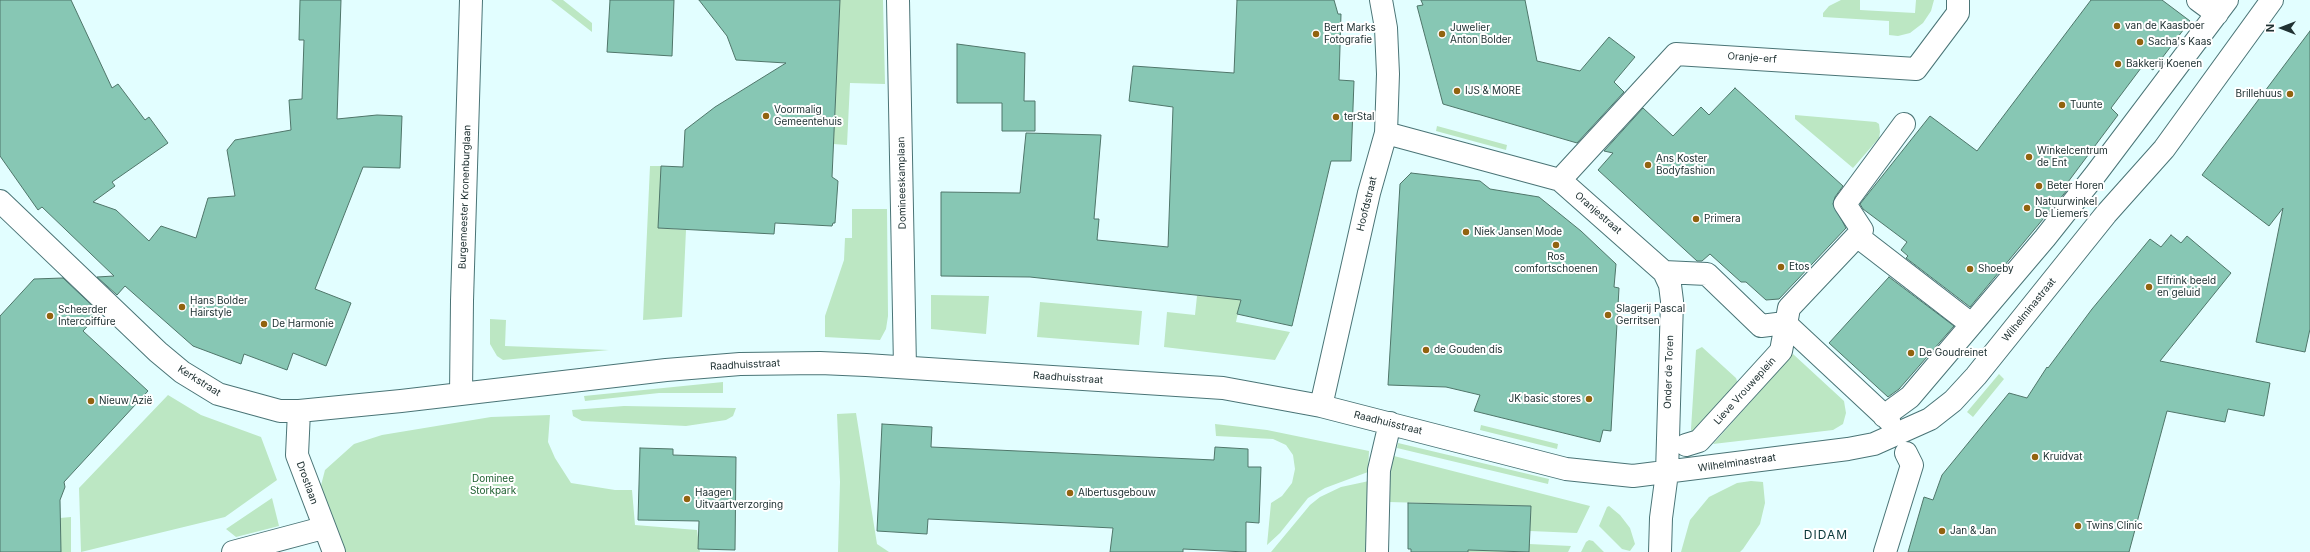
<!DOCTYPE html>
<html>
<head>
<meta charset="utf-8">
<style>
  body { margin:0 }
  #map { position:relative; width:2310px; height:552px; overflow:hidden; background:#e2feff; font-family:Inter,sans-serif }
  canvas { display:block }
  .north { position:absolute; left:2262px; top:8px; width:40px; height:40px; -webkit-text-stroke:3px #fff; paint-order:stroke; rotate:270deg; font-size:11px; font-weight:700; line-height:16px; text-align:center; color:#203233 }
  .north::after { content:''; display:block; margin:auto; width:14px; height:18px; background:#203233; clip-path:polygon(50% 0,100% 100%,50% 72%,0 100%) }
</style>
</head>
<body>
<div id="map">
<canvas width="2310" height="552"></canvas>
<div class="north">N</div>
</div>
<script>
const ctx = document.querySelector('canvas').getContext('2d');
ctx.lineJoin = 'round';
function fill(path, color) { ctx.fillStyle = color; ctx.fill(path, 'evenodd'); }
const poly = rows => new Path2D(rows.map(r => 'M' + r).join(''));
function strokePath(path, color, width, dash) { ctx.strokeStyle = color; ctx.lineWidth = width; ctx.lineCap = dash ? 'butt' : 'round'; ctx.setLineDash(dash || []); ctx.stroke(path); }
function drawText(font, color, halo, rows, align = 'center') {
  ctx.font = font + ' Inter,sans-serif'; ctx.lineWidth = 4; ctx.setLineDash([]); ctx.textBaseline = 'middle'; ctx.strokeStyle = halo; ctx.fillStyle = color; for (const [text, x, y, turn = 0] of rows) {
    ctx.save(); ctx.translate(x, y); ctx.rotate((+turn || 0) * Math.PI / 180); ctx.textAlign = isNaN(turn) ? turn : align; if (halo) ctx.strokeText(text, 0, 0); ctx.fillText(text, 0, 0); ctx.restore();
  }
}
const green = poly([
  [551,0,563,0,592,23,592,32],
  [840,0,883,0,885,84,850,83,847,145,833,144],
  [1841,0,1860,0,1860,10,1915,13,1916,0,1934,0,1931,11,1923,23,1910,33,1898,36,1889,35,1889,21,1823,17,1823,13,1829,6],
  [1795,115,1876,122,1879,124,1880,132,1879,138,1853,168,1795,119],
  [1437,126,1507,145,1506,150,1436,131],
  [650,166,661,166,659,228,686,230,682,317,643,320],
  [852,209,887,209,888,316,886,329,880,340,825,337,825,316,844,260,845,238,852,238],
  [931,295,989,296,986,334,931,329],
  [1242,295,1236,322,1290,332,1275,360,1164,347,1167,312,1195,315,1197,296,1218,297],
  [1040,302,1142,311,1139,345,1037,337],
  [490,319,506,320,505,346,609,350,503,360,497,356,490,344],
  [1702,347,1736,378,1738,384,1692,434,1691,429,1696,350],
  [1793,354,1844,401,1846,413,1843,424,1833,430,1713,444],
  [1999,374,2004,379,1973,417,1967,412],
  [723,382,723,393,659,393,585,401,584,396],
  [168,395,201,415,261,437,277,480,225,517,81,552,79,488],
  [624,406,736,408,733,416,726,420,686,426,582,421,573,416,572,410],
  [856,413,877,544,889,552,838,552,840,482,837,414],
  [550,415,548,442,555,458,571,483,615,490,632,490,635,525,697,530,700,552,346,552,318,497,325,470,354,444,382,435,491,417],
  [1215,424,1267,430,1369,451,1368,472,1325,488,1308,498,1280,533,1267,545,1271,503,1282,496,1292,483,1295,469,1293,455,1286,445,1273,439,1216,436],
  [1481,425,1558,444,1557,449,1480,430],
  [1398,443,1549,479,1548,484,1397,448],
  [1390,455,1590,506,1577,533,1530,531,1531,506,1389,502],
  [1369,481,1366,552,1271,552,1310,505,1320,497,1341,487],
  [1751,481,1763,482,1765,503,1760,524,1743,549,1740,552,1681,552,1690,520,1709,497,1737,483],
  [272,498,279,526,236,537,226,529],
  [1609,506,1620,515,1630,528,1635,544,1630,551,1622,549,1599,526,1607,507],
  [71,517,71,552,61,552,60,518],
  [1589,540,1593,541,1604,552,1581,552,1586,542],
  [1529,544,1571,546,1568,552,1468,552,1468,550,1529,552]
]);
const building = poly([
  [0,0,71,0,112,88,118,84,145,120,149,117,168,143,112,182,115,186,93,202,116,210,149,241,161,226,196,238,208,198,235,196,227,150,235,140,291,130,289,100,302,99,304,40,299,40,300,0,341,0,337,119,377,115,402,116,400,168,363,167,315,289,351,303,326,366,293,353,287,370,244,354,241,364,193,346,125,286,117,295,97,277,114,276,42,207,38,210,0,156,0,0],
  [610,0,674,0,672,56,607,52,610,0],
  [699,0,840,0,832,177,838,181,835,223,833,223,832,226,775,223,774,234,658,228,661,166,683,167,685,130,715,107,786,63,736,60,727,36,699,0],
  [1237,0,1334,0,1338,14,1341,14,1339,80,1354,81,1351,161,1331,161,1292,326,1237,314,1241,300,1030,277,941,276,941,192,1020,193,1026,133,1101,135,1094,219,1099,219,1097,240,1168,247,1173,107,1129,101,1133,66,1234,73,1237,0],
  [1421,0,1525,0,1537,61,1580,71,1609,37,1635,57,1614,82,1624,92,1577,143,1443,104,1417,6,1423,5,1421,0],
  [2091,0,2162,0,2190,21,2153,70,2144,64,2111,108,2118,115,2065,186,2068,189,1970,307,1906,258,1908,256,1901,250,1907,242,1863,209,1860,204,1930,116,1977,151,2091,0],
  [2310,31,2310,329,2305,352,2256,342,2283,208,2269,226,2202,175,2310,31],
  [957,44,1025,53,1024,101,1035,101,1035,131,1002,131,1002,103,957,103,957,44],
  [1735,88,1843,186,1835,197,1833,204,1846,228,1779,299,1766,300,1746,282,1741,282,1710,254,1702,261,1697,261,1598,170,1613,153,1604,151,1643,108,1673,136,1701,107,1709,115,1735,88],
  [1411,173,1480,181,1490,189,1539,197,1581,231,1616,264,1614,287,1619,288,1611,431,1603,430,1600,442,1474,411,1480,395,1446,387,1388,385,1400,184,1411,173],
  [2171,235,2181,243,2187,236,2231,273,2160,361,2270,383,2264,416,2228,409,2225,422,2167,411,2129,552,1908,552,1924,497,1933,500,1942,475,2009,393,2027,398,2047,367,2048,368,2092,309,2150,239,2161,247,2171,235],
  [1889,277,1954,326,1899,389,1888,397,1829,343,1889,277],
  [63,278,100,313,83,331,148,391,64,482,65,487,60,500,61,552,0,552,0,316,34,279,63,278],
  [882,424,932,427,931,447,1214,460,1215,447,1248,449,1248,467,1261,467,1259,523,1246,522,1246,552,1183,549,1183,552,1110,552,1113,528,928,519,927,534,877,531,882,424],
  [640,448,673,449,673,455,736,457,735,550,698,549,699,521,638,520,640,448],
  [1408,503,1531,506,1529,552,1468,550,1468,552,1411,552,1411,549,1408,549,1408,503]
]);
const minor = poly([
  [898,0,905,367],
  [2198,0,2217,14],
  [1904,124,1845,204,1862,230,1857,236,1971,324],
  [1386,133,1560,180,1664,272,1707,274,1761,326,1785,323,1889,420],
  [1560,180,1676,54,1916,69,1958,13,1958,0],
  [0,201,158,352,182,372,218,394,280,411,299,411,401,401,666,370,740,364,820,363,866,365,1223,388,1321,406,1566,469,1633,476,1848,449,1874,444,1930,419,1953,401,1976,376,2106,214,2164,149,2272,0],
  [461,394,462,301,471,0],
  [1321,406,1369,193,1386,133,1388,74,1386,28,1381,0],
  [299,411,297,455,334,552],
  [1884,416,1910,397,2045,238,2095,175,2227,0],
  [1686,445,1699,441,1781,351,1789,308,1857,236],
  [233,552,323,528],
  [1377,552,1379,470,1390,423],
  [1660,552,1661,518,1667,473,1672,301,1670,285,1664,272],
  [1885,552,1912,465,1906,453]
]);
const markers = [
  [2117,26,4,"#92630f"],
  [1316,34,4,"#92630f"],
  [1442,34,4,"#92630f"],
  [2140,42,4,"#92630f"],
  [2118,64,4,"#92630f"],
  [1457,91,4,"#92630f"],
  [2290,94,4,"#92630f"],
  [2062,105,4,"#92630f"],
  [766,116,4,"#92630f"],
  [1336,117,4,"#92630f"],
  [2029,157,4,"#92630f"],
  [1648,165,4,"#92630f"],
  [2039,186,4,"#92630f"],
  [2027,208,4,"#92630f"],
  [1696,219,4,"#92630f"],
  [1466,232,4,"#92630f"],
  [1556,245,4,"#92630f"],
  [1781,267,4,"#92630f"],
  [1970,269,4,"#92630f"],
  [2149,287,4,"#92630f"],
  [182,307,4,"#92630f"],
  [1608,315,4,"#92630f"],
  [50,316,4,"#92630f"],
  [264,324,4,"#92630f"],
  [1426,350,4,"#92630f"],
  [1911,353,4,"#92630f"],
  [1589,399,4,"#92630f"],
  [91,401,4,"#92630f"],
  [2035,457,4,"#92630f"],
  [1070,493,4,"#92630f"],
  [687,499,4,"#92630f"],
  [2078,526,4,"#92630f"],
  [1942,531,4,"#92630f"]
];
const poiNames = [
  ["van de Kaasboer",2125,26],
  ["Bert Marks",1324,28],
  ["Fotografie",1324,40],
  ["Juwelier",1450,28],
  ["Anton Bolder",1450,40],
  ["Sacha's Kaas",2148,42],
  ["Bakkerij Koenen",2126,64],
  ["IJS & MORE",1465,91],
  ["Brillehuus",2282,94,"right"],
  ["Tuunte",2070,105],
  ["Voormalig",774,110],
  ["Gemeentehuis",774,122],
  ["terStal",1344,117],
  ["Winkelcentrum",2037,151],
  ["de Ent",2037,163],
  ["Ans Koster",1656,159],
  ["Bodyfashion",1656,171],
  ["Beter Horen",2047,186],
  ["Natuurwinkel",2035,202],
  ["De Liemers",2035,214],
  ["Primera",1704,219],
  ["Niek Jansen Mode",1474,232],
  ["Ros",1556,257,"center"],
  ["comfortschoenen",1556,269,"center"],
  ["Etos",1789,267],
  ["Shoeby",1978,269],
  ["Elfrink beeld",2157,281],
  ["en geluid",2157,293],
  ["Hans Bolder",190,301],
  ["Hairstyle",190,313],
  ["Slagerij Pascal",1616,309],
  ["Gerritsen",1616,321],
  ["Scheerder",58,310],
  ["Intercoiffure",58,322],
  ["De Harmonie",272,324],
  ["de Gouden dis",1434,350],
  ["De Goudreinet",1919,353],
  ["JK basic stores",1581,399,"right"],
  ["Nieuw Azië",99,401],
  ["Kruidvat",2043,457],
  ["Haagen",695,493],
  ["Uitvaartverzorging",695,505],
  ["Albertusgebouw",1078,493],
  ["Twins Clinic",2086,526],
  ["Jan & Jan",1950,531]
];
const streetNames = [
  ["Oranje-erf",1752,58,4],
  ["Domineeskamplaan",902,183,-91],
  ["Burgemeester Kronenburglaan",465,197,-88],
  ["Hoofdstraat",1367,204,-76],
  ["Oranjestraat",1598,213,41],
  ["Wilhelminastraat",2029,310,-51],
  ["Raadhuisstraat",745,365,-3],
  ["Onder de Toren",1669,372,-88],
  ["Raadhuisstraat",1068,378,4],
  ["Kerkstraat",199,381,32],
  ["Lieve Vrouweplein",1745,391,-48],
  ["Raadhuisstraat",1388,423,14],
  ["Wilhelminastraat",1737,463,-8],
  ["Drostlaan",307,483,70]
];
const parkNames = [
  ["Dominee",493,479],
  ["Storkpark",493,491]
];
const quarterNames = [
  ["DIDAM",1826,535]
];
fill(green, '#bce7c3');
fill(building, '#87c7b4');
strokePath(building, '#4f766a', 1);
strokePath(minor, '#4a7476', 24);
strokePath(minor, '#fff', 22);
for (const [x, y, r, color] of markers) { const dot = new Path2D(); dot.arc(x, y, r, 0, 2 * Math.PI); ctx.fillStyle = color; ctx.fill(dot); strokePath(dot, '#fff', 1.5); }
drawText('10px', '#203233', '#fff', poiNames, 'left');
drawText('10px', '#203233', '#fff', streetNames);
drawText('10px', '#1f6031', '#fff', parkNames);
ctx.letterSpacing = '1px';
drawText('12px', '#093739', '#fff', quarterNames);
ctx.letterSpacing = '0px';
</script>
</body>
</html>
